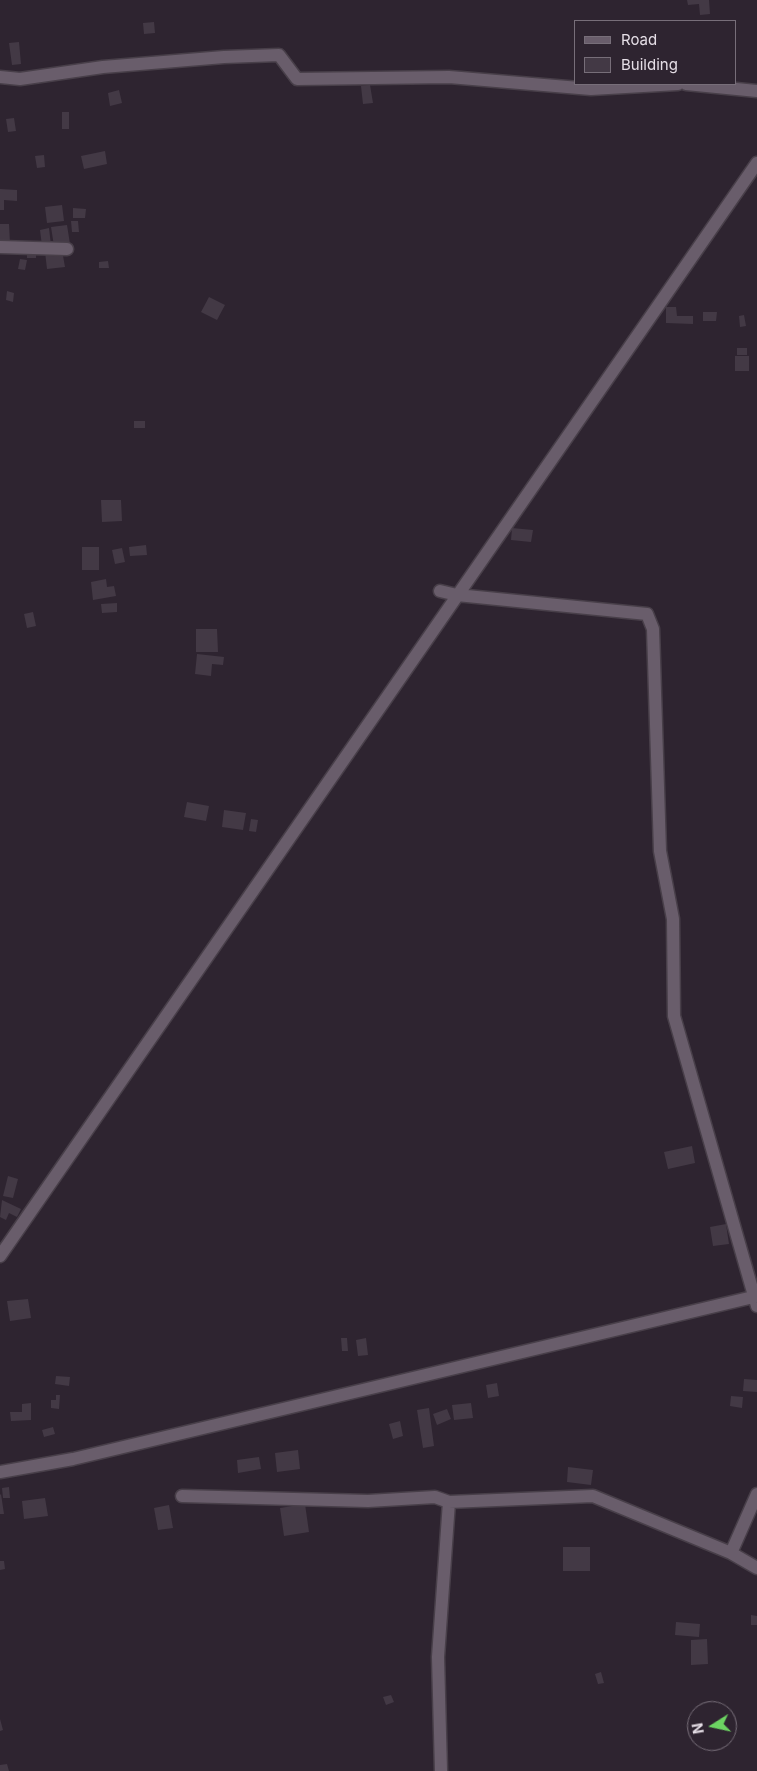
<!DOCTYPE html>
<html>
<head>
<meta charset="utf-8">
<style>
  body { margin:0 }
  #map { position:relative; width:757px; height:1771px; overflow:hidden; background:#2e2430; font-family:Inter,sans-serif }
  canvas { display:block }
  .legend { position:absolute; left:574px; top:20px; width:162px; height:65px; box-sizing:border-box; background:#2e2430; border:1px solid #776e79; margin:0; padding:6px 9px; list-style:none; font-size:15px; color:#e5dee6 }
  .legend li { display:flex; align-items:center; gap:10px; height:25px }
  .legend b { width:25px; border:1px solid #776e79 }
  .north { position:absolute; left:687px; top:1701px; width:50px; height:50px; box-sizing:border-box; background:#2e2430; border:1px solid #776e79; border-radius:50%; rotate:260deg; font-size:14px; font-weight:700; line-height:20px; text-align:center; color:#e5dee6 }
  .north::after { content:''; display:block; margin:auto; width:18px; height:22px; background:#6cd362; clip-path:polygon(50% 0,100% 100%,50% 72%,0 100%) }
</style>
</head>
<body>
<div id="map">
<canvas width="757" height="1771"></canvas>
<ul class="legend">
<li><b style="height:6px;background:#695d6b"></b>Road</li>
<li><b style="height:14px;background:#433945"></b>Building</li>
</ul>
<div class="north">N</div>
</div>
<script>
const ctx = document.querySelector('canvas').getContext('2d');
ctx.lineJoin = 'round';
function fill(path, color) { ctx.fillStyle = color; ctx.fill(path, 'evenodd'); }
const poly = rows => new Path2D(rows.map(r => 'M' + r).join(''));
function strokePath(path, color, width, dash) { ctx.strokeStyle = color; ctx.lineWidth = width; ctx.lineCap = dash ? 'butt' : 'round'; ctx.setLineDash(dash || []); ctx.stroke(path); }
const building = poly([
  [687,0,709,0,710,14,700,15,699,4,688,5],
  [154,22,155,33,144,34,143,23],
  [19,42,21,64,12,65,9,43],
  [370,85,373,103,363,104,361,86],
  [119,90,122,103,110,106,108,93],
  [62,112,69,112,69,129,62,129],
  [14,118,16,131,8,132,6,119],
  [105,151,107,164,84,169,81,156],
  [44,155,45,167,37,168,35,156],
  [0,189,17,190,17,201,4,200,4,210,0,210],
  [62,205,64,221,47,223,45,207],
  [73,208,86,209,85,218,73,218],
  [71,221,78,221,79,232,72,232],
  [0,224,9,224,10,243,0,244],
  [67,225,70,244,54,246,51,227],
  [49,228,51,245,42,246,40,230],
  [36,250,36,258,27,258,27,251],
  [62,250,65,267,47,269,45,252],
  [20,259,27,260,25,270,18,269],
  [108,261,109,268,99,268,99,262],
  [7,291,14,293,13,302,6,300],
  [209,297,225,305,217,320,201,312],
  [666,307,676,307,677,316,693,316,693,324,666,323],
  [703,312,717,312,716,321,703,321],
  [744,315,746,326,740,327,739,316],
  [737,348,747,348,747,355,737,355],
  [735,356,749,356,749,371,735,371],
  [134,421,145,421,145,428,134,428],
  [101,500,121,500,122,521,102,522],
  [512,528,533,530,531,542,511,540],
  [146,545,147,555,130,556,129,547],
  [82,547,99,547,99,570,82,570],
  [122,548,125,562,115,564,112,550],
  [106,579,107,587,114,586,116,596,93,600,91,582],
  [117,603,117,612,102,613,101,604],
  [33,612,36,626,27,628,24,614],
  [196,629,217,629,218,652,196,652],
  [197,654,224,657,223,665,212,664,211,676,195,674],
  [187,802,209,806,206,821,184,817],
  [224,810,246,813,243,830,222,827],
  [251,819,258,820,256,832,249,831],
  [692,1146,695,1163,668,1169,664,1152],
  [8,1176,18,1179,13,1198,3,1196],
  [2,1200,21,1209,17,1217,9,1213,6,1220,0,1217],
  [726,1224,729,1244,713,1246,710,1227],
  [28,1299,31,1318,10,1321,7,1301],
  [341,1338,347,1338,348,1351,342,1351],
  [366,1338,368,1355,358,1356,356,1340],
  [56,1376,70,1377,69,1386,55,1384],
  [744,1379,757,1380,757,1392,743,1391],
  [497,1383,499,1396,488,1398,486,1385],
  [56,1395,60,1395,59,1409,51,1408,51,1400,56,1400],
  [731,1396,743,1397,742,1408,730,1406],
  [31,1403,31,1420,11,1421,10,1412,22,1412,22,1404],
  [471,1403,473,1418,454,1420,452,1405],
  [429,1408,434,1446,423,1448,417,1410],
  [447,1409,451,1419,437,1425,433,1414],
  [400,1421,403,1436,393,1439,389,1424],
  [53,1427,55,1434,44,1437,42,1430],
  [298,1450,300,1469,277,1472,275,1453],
  [259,1457,261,1469,238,1473,237,1460],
  [568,1467,593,1470,591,1485,567,1482],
  [9,1487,10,1498,3,1498,2,1488],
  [1,1494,4,1514,0,1514,0,1495],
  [45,1498,48,1516,24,1519,22,1501],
  [305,1504,309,1532,284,1536,280,1508],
  [169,1505,173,1528,158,1530,154,1508],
  [563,1547,590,1547,590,1571,563,1571],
  [0,1561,4,1561,5,1569,0,1570],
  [751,1615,757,1616,757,1625,751,1625],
  [676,1622,700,1624,699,1637,675,1635],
  [707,1639,708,1664,691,1665,691,1640],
  [601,1672,604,1683,598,1684,595,1674],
  [391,1695,394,1702,386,1705,383,1697],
  [0,1719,3,1730,0,1731],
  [7,1764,9,1771,0,1771,0,1765]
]);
const minor = poly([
  [0,77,20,79,103,67,224,57,279,55,297,79,449,77,591,89,678,84],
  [686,84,757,91],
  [0,247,67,249],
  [440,591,457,595,647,614,653,629,660,851,673,919,674,1016,757,1306],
  [0,1256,757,163],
  [0,1472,73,1459,757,1296],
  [182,1496,368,1501,435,1497,449,1502,593,1496,731,1553,757,1568],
  [731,1553,757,1494],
  [441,1771,438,1657,449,1502]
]);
fill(building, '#433945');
strokePath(minor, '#483f49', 15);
strokePath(minor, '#695d6b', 12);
</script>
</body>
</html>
